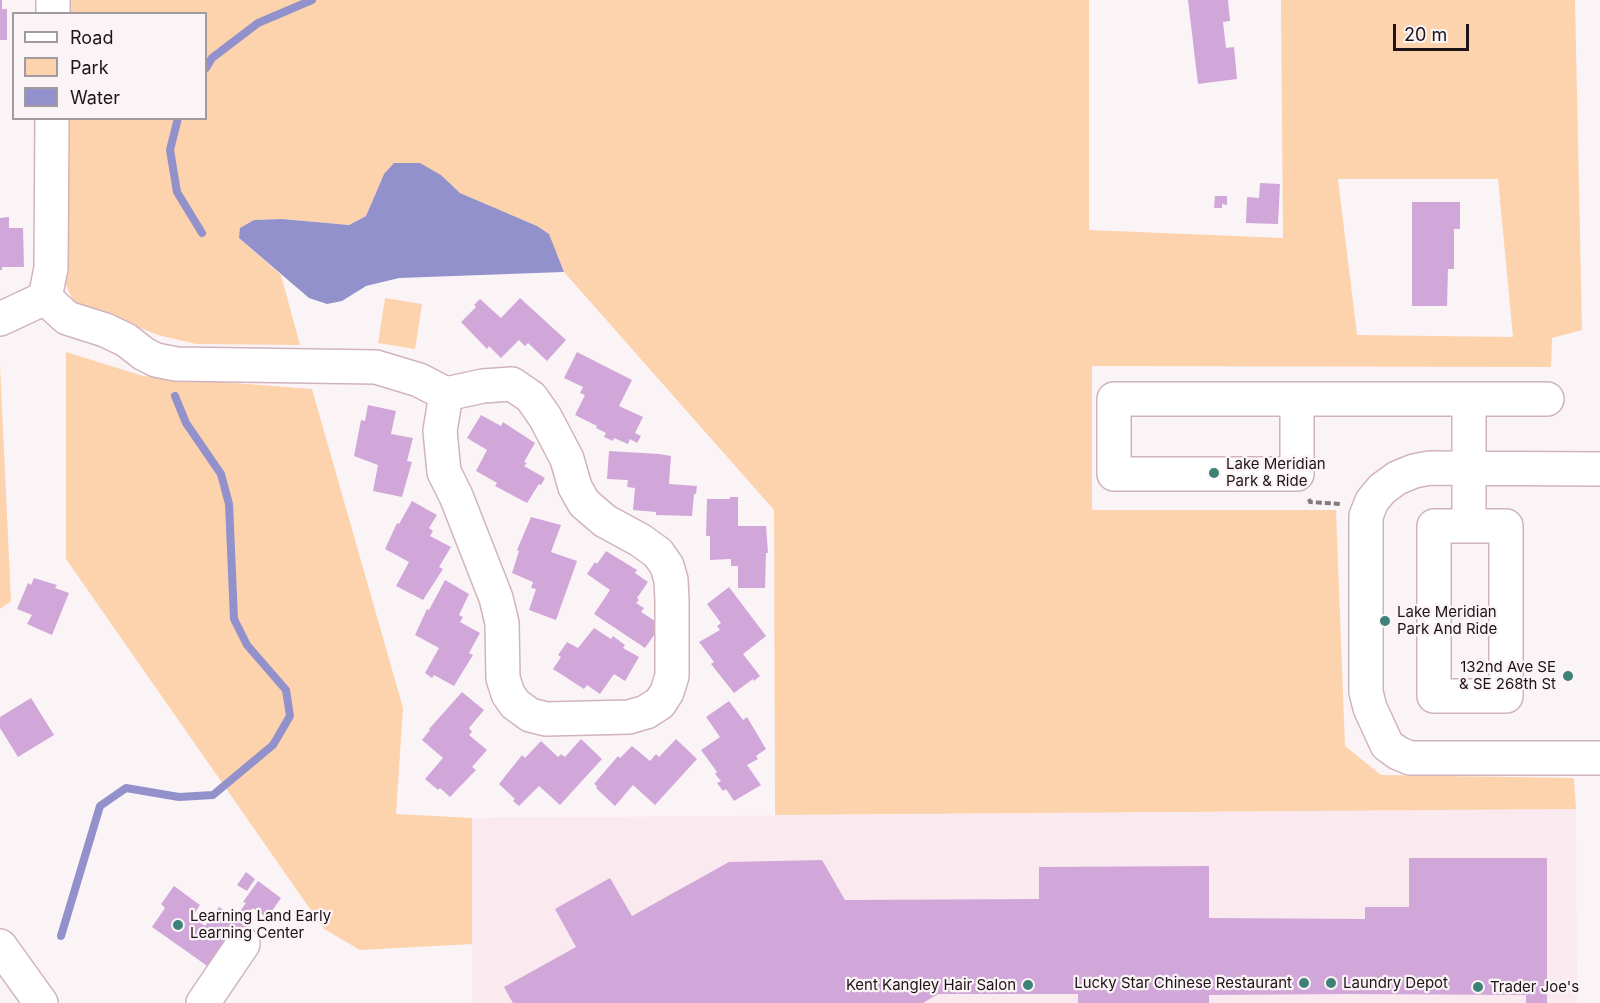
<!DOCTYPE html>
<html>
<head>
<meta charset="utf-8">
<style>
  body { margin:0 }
  #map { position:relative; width:1600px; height:1003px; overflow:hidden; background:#fbf4f6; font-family:Inter,sans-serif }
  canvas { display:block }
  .legend { position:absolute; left:12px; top:12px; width:195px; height:108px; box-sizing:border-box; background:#fbf4f6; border:2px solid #a39a9d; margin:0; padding:8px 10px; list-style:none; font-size:18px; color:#1e1317 }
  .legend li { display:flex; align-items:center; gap:12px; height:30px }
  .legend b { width:30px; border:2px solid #a39a9d }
  .scale { position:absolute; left:1393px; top:24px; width:76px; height:27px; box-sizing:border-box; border:3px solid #1e1317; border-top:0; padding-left:8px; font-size:18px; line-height:21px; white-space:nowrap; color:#1e1317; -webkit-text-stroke:4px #fbf4f6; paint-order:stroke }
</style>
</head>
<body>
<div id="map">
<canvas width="1600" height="1003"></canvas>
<ul class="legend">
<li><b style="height:8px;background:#fff"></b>Road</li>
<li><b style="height:16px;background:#fcd3ad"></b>Park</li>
<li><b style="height:16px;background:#9391cb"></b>Water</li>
</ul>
<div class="scale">20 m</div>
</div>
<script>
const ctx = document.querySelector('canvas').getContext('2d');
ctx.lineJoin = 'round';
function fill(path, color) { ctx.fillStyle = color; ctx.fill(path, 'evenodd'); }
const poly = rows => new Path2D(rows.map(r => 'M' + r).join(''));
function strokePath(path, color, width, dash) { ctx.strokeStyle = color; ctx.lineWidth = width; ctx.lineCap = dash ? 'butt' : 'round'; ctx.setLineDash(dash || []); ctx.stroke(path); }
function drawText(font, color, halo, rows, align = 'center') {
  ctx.font = font + ' Inter,sans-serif'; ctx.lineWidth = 4.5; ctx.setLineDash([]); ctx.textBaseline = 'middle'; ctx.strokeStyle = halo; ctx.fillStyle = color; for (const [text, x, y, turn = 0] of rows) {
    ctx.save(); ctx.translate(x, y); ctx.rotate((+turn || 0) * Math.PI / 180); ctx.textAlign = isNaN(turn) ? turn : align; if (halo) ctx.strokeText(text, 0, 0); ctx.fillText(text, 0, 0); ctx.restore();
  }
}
const built = poly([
  [1576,809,1577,1003,472,1003,472,818]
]);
const green = poly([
  [66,0,1089,0,1089,230,1283,238,1281,0,1575,0,1582,330,1552,338,1551,367,1092,366,1092,510,1336,510,1345,746,1381,775,1574,778,1576,809,775,815,774,510,564,272,548,234,537,226,460,193,441,175,384,174,366,216,349,225,282,219,254,220,239,238,281,275,300,345,196,344,158,335,73,301,66,285,66,119,206,118,206,14,66,13],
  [1338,179,1498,179,1513,337,1357,335],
  [385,298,422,304,415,349,378,343],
  [66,352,143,376,312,389,403,708,396,814,472,818,472,944,360,950,324,929,66,559],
  [0,365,11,601,0,609]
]);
const water = poly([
  [394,163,420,163,441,175,460,193,537,226,549,234,564,272,399,278,366,286,342,301,327,304,309,298,239,238,240,228,254,220,282,219,349,225,366,216,384,174]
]);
const stream = poly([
  [206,68,212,58,258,23,312,0],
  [178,118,170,150,177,192,202,233],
  [61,936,100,806,126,788,179,797,213,795,273,745,290,716,286,690,247,645,234,619,229,504,221,474,186,423,175,396]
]);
const building = poly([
  [0,0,2,0,2,9,7,9,7,40,0,40],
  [1188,0,1228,0,1230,21,1223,22,1226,48,1234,47,1237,79,1198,84],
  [1260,183,1280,184,1278,224,1246,223,1247,197,1259,198],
  [1215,196,1227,196,1227,205,1222,204,1222,208,1214,208],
  [1412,202,1460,202,1460,229,1454,229,1454,269,1448,269,1447,306,1412,306],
  [9,217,9,228,23,228,24,267,2,267,2,270,0,270,0,218],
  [520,298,566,340,547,361,528,343,525,346,519,340,501,358,489,346,487,349,461,322,476,307,474,305,480,299,501,318],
  [577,352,632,380,619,406,643,417,635,433,641,436,637,443,630,439,628,444,614,438,613,441,604,437,606,433,596,428,597,426,575,415,585,395,580,393,583,387,564,378],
  [368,405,396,411,391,434,413,438,407,461,412,462,402,497,373,491,378,465,354,456,361,420,365,421],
  [481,415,501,426,503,422,535,443,524,462,527,463,524,466,545,478,541,485,539,484,527,503,495,486,497,483,476,471,487,450,467,438],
  [609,451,659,454,671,456,669,484,697,486,696,494,694,494,692,516,656,515,656,512,633,510,635,488,627,487,628,480,607,479],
  [730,497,738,497,738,526,766,526,768,553,766,553,765,588,738,588,738,566,731,566,731,559,710,560,710,536,706,536,707,499,730,499],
  [412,501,437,515,429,528,433,531,430,536,451,547,439,567,443,569,423,600,396,586,409,562,385,549,397,523,399,524],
  [531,517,561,525,551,552,577,561,556,620,529,610,536,589,531,588,533,582,512,573,519,551,517,550],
  [606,551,637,570,635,573,648,582,637,598,639,600,636,603,644,608,641,612,661,625,645,648,594,614,610,590,587,574,595,562,597,564],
  [34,578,57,585,55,588,69,593,52,635,27,624,32,615,17,609,28,583,31,585],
  [445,580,469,594,459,615,463,617,460,622,480,633,469,653,473,655,454,686,434,675,432,678,425,673,439,648,415,635,427,609,429,610],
  [729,587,766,636,743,654,760,676,754,681,753,679,734,693,711,664,714,662,699,642,720,630,717,626,721,623,707,604],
  [594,628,611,639,613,636,625,645,623,648,639,657,625,681,614,674,600,694,587,685,584,689,553,669,561,657,558,655,567,642,578,648],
  [462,692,484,710,469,728,472,732,469,735,487,750,472,767,476,770,450,797,440,788,438,790,425,779,443,758,422,740,430,730,429,729],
  [31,698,54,735,18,757,0,728,0,717],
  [729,701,743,720,747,717,766,749,756,756,758,759,747,765,761,785,734,801,726,789,723,791,717,783,721,781,715,774,717,772,701,750,720,737,706,717],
  [581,739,602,759,560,805,539,786,519,806,513,801,515,799,499,784,522,755,525,758,541,741,558,757,561,754,565,757],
  [676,739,697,759,655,805,633,785,615,806,596,788,597,786,594,784,618,756,620,758,632,746,650,761,656,754,659,757],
  [1409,858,1547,858,1547,1003,1526,1003,1526,995,1347,994,1209,995,1209,1003,1078,1003,1078,994,938,994,923,1003,513,1003,504,987,576,947,555,909,610,878,632,916,729,862,822,860,845,900,1039,899,1039,867,1209,866,1209,918,1365,919,1365,907,1409,907],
  [246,872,255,879,247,891,237,885],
  [258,881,281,898,267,918,253,908,242,924,244,926,213,970,152,927,165,908,161,904,174,886,200,905,192,917,205,926,219,907,235,918,246,903,243,902]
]);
const path = poly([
  [1309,499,1310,502,1341,504]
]);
const minor = poly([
  [53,14,53,0],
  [45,298,51,268,52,118],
  [0,319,45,298,67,318,105,330,126,340,144,354,156,360,176,364,376,367,419,380,446,394,483,386,512,384,531,397,545,417,567,459,575,487,584,503,605,521,640,540,658,553,667,566,671,580,672,600,672,676,667,692,660,703,646,712,629,717,546,719,530,715,515,704,508,694,503,678,502,623,496,598,456,496,444,472,440,431,446,394],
  [1297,399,1297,474,1114,474,1114,399,1547,399],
  [1469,399,1469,526,1506,526,1506,696,1434,696,1434,526,1469,526],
  [1600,469,1430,468,1414,471,1397,478,1382,489,1372,501,1366,516,1366,692,1370,708,1387,745,1398,753,1410,758,1600,758],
  [203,1003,243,944]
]);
const major = poly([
  [0,946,41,1003]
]);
const markers = [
  [1214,473,6,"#3e8277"],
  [1385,621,6,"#3e8277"],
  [1568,676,6,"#3e8277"],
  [178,925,6,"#3e8277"],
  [1304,983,6,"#3e8277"],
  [1331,983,6,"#3e8277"],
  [1028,985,6,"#3e8277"],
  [1478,987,6,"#3e8277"]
];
const poiNames = [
  ["Lake Meridian",1226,464],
  ["Park & Ride",1226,481],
  ["Lake Meridian",1397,612],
  ["Park And Ride",1397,629],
  ["132nd Ave SE",1556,667,"right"],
  ["& SE 268th St",1556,684,"right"],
  ["Learning Land Early",190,916],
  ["Learning Center",190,933],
  ["Lucky Star Chinese Restaurant",1292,983,"right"],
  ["Laundry Depot",1343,983],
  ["Kent Kangley Hair Salon",1016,985,"right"],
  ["Trader Joe's",1490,987]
];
fill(built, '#fae9ef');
fill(green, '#fcd3ad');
fill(water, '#9391cb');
strokePath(stream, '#9391cb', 8);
fill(building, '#d1a7da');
strokePath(minor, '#d1b3bd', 36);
strokePath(major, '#d1b3bd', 36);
strokePath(path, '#83797d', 4, [6, 3]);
strokePath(minor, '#fff', 33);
strokePath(major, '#fff', 33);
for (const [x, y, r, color] of markers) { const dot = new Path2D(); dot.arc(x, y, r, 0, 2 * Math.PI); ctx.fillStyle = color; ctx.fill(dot); strokePath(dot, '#fbf4f6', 2); }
drawText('15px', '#1e1317', '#fbf4f6', poiNames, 'left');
</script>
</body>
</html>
